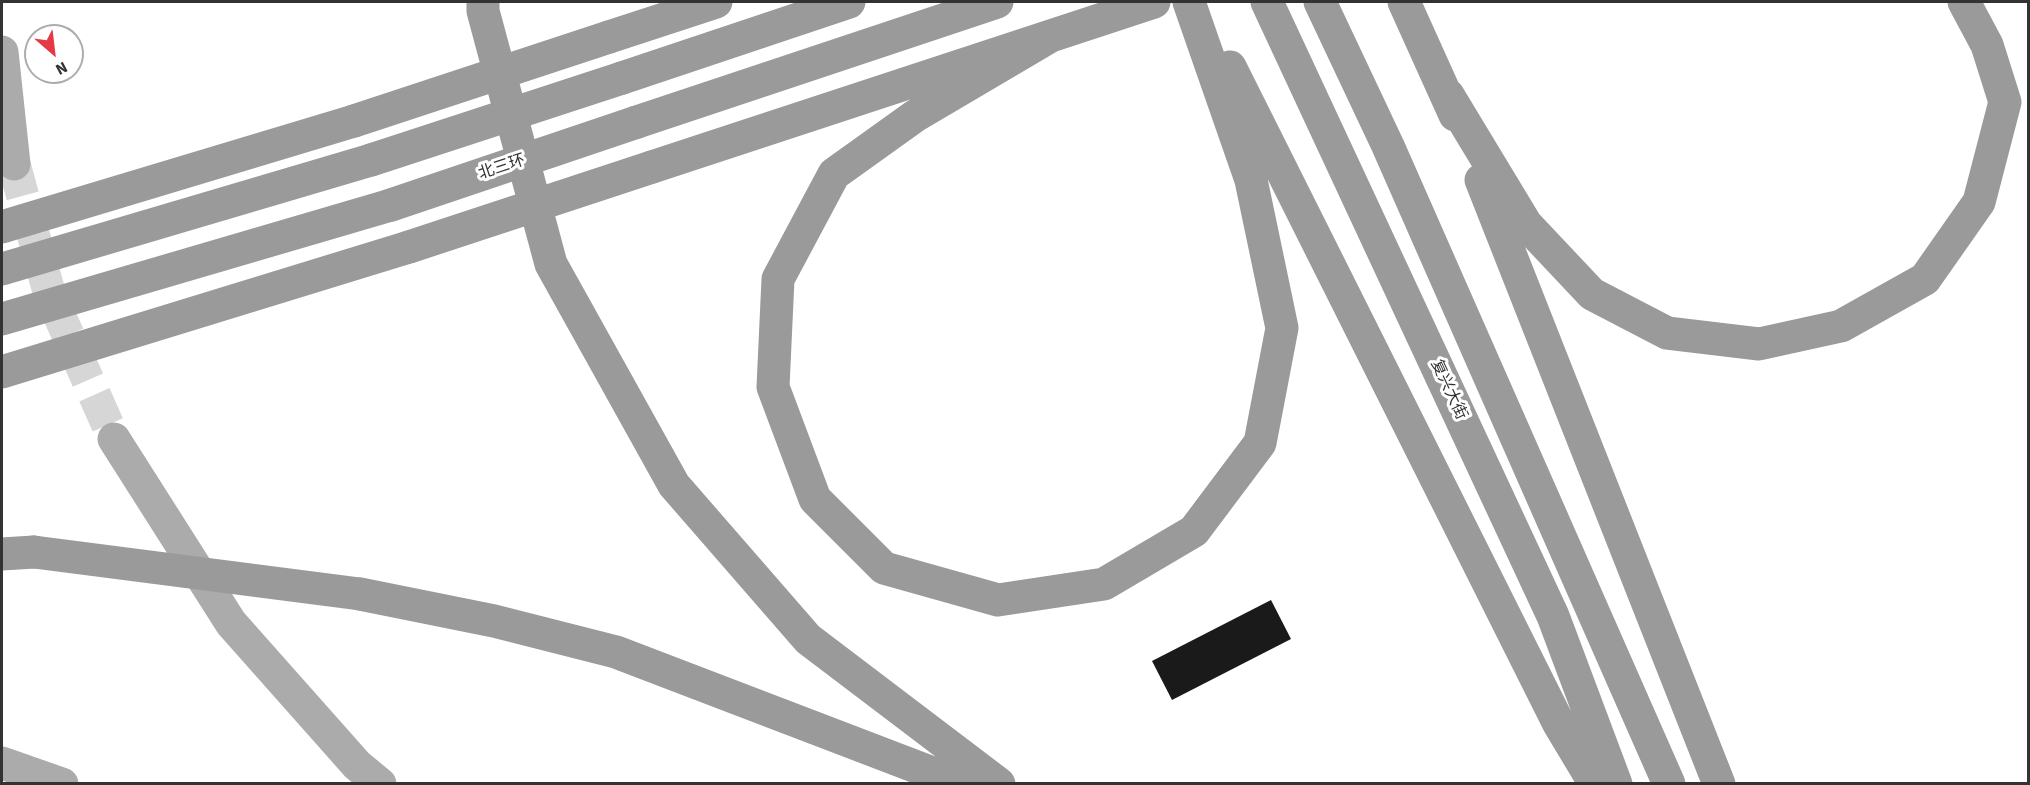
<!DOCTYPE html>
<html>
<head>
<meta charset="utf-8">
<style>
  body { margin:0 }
  #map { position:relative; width:2030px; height:785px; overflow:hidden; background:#fff; font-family:"Source Sans 3",sans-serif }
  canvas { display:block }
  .frame { position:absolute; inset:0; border:3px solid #333; pointer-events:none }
  .north { position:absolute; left:24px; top:24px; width:60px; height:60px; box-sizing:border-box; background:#fff; border:2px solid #adadad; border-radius:50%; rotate:152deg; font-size:16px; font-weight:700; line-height:24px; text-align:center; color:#333 }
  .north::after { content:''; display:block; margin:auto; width:21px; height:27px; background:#e63946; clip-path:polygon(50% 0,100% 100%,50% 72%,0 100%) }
</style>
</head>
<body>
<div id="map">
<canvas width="2030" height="785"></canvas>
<div class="frame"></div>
<div class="north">N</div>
</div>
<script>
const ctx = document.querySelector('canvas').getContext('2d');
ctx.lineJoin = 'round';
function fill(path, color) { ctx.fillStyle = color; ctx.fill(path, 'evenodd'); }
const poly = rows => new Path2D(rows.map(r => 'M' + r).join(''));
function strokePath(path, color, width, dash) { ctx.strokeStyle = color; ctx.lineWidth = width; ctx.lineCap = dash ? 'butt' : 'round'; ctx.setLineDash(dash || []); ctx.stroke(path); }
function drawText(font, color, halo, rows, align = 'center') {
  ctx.font = font + ' "Source Sans 3","Noto Sans SC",sans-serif'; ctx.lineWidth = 6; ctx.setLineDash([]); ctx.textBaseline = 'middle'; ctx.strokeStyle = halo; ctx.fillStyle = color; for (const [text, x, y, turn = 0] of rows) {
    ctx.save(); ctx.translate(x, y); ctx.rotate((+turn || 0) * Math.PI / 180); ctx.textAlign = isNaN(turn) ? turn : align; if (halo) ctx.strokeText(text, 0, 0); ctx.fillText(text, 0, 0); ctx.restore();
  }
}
const building = poly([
  [1271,600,1291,639,1172,700,1152,661]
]);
const majorTunnel = poly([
  [14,164,49,292,114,439]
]);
const major = poly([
  [2,52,14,164],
  [114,439,231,623,357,765,380,784],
  [2,763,62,784]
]);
const highway = poly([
  [483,2,483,11,551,264,674,485,808,639,999,784],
  [1267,2,1553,616,1616,784],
  [1320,2,1388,146,1669,784],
  [1404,2,1455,115],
  [609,37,716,2],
  [1049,37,915,116,834,174,778,279,773,387,815,499,884,568,998,600,1104,584,1194,531,1260,443,1282,328,1251,180,1189,2],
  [1230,67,1559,724,1595,784],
  [622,78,849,2],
  [1448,95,1526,224,1592,294,1667,333,1759,344,1841,326,1925,279,1979,202,2005,102,1987,45,1964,2],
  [637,122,997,2],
  [652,167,1154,2],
  [1481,180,1719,784],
  [2,227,354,121],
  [2,269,371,160],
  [2,319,391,205],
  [2,372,409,247],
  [2,554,34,552],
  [360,594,494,621,616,652,961,784]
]);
const highwayBridge = poly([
  [354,121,609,37],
  [371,160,622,78],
  [391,205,637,122],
  [409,247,652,167],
  [34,552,360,594]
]);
const streetNames = [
  ["北三环",502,168,-18],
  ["复兴大街",1448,390,65]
];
fill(building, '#1a1a1a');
strokePath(majorTunnel, '#d6d6d6', 33, [33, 16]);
strokePath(major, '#ababab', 33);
strokePath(highway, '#9a9a9a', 33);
strokePath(highwayBridge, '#9a9a9a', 33);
drawText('16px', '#333', '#fff', streetNames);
</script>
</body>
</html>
